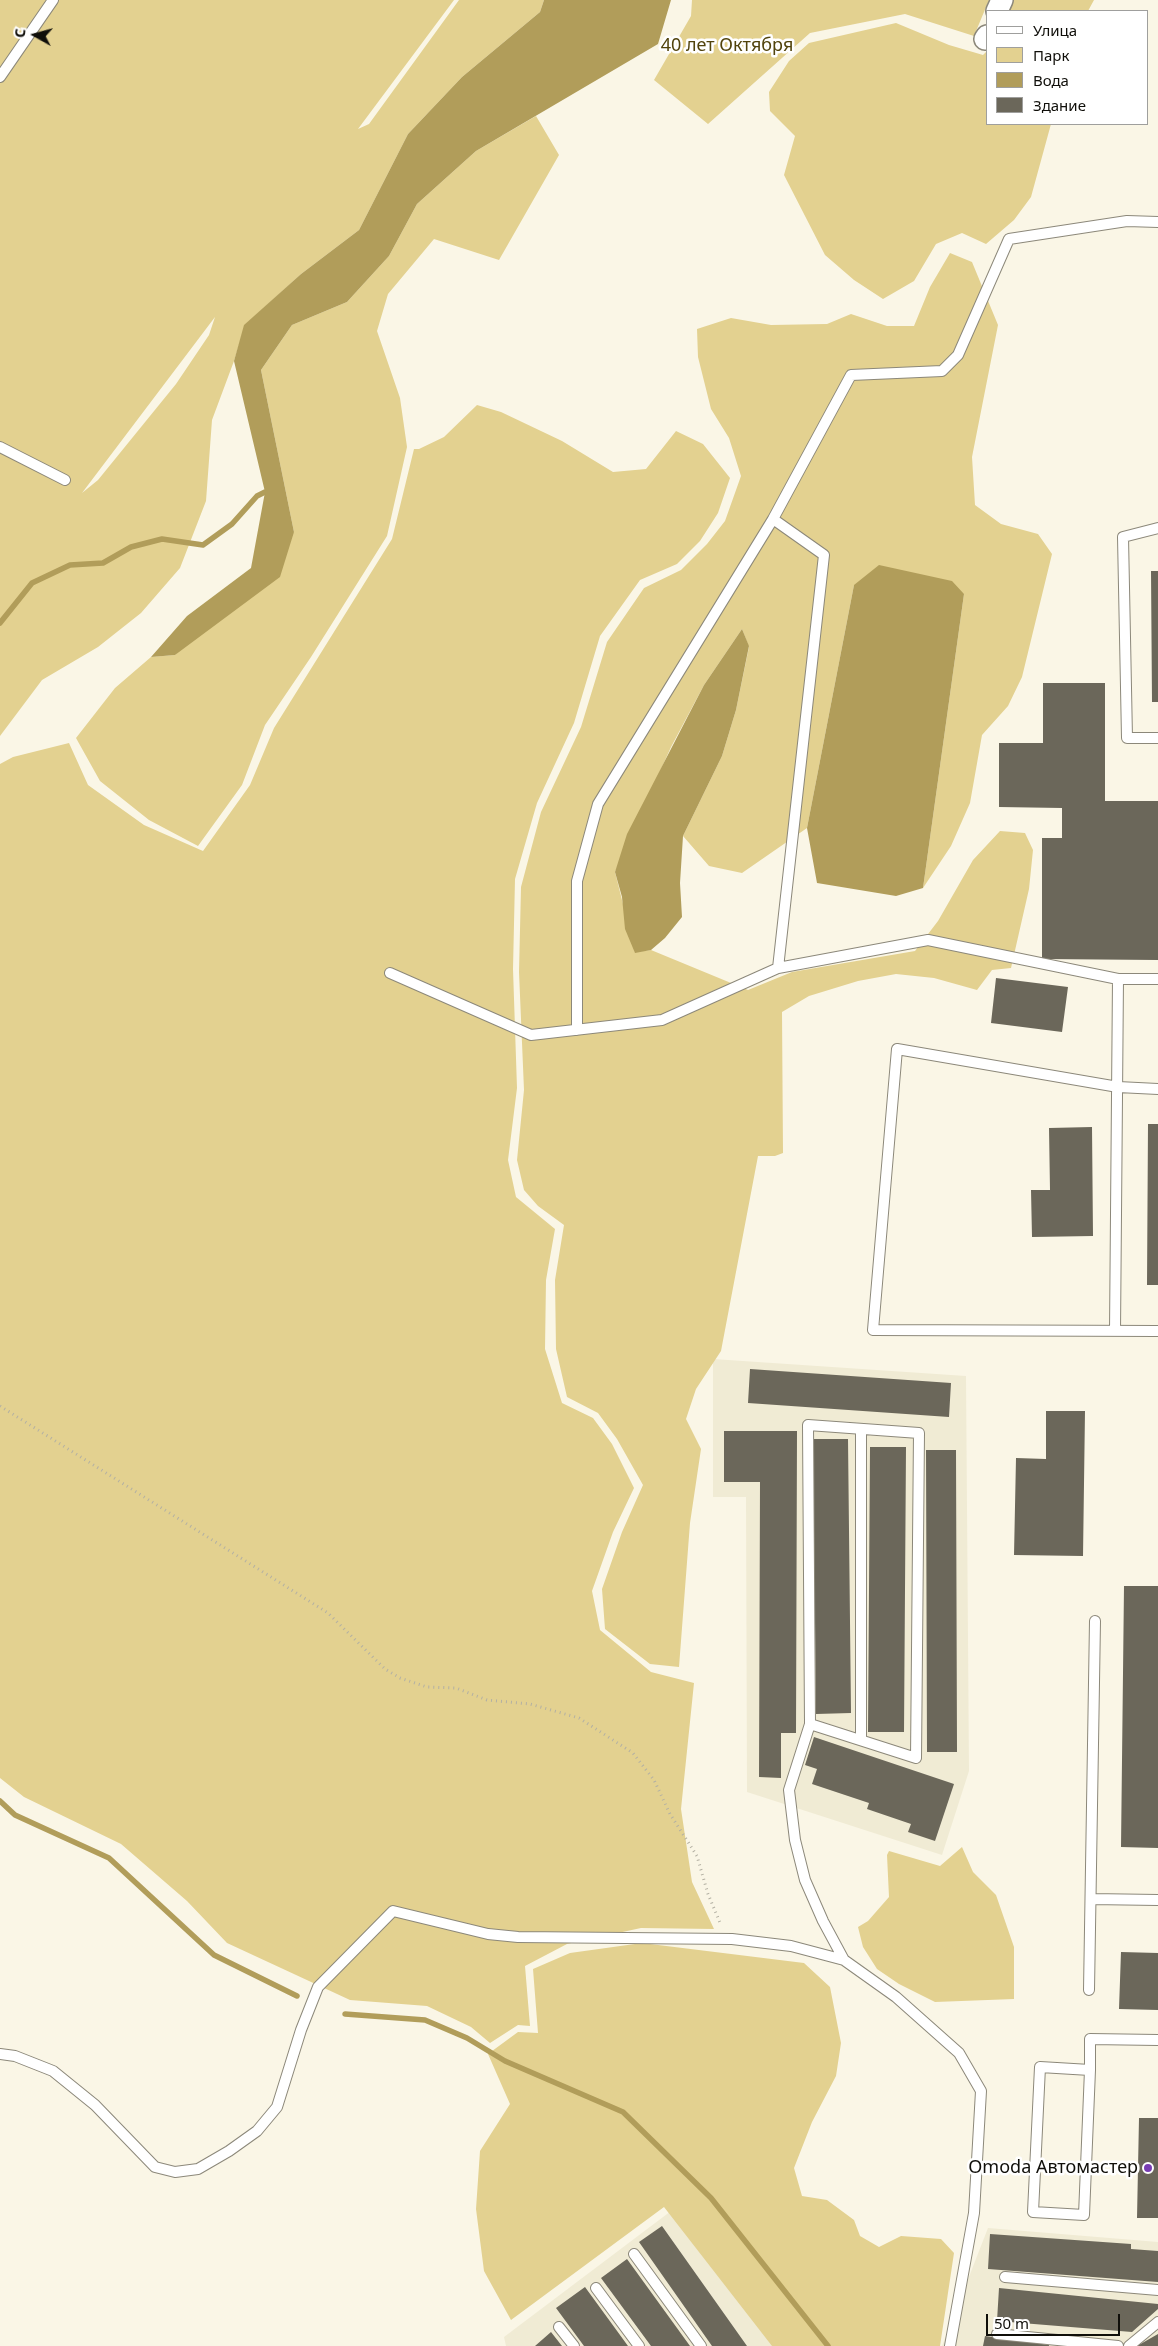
<!DOCTYPE html>
<html>
<head>
<meta charset="utf-8">
<style>
  body { margin:0 }
  #map { position:relative; width:1158px; height:2346px; overflow:hidden; background:#faf6e6; font-family:"Noto Sans",sans-serif }
  canvas { display:block }
  .legend { position:absolute; left:986px; top:10px; width:162px; height:115px; box-sizing:border-box; background:#fff; border:1px solid #9f9f9d; margin:0; padding:6px 9px; list-style:none; font-size:15px; color:#100f0a }
  .legend li { display:flex; align-items:center; gap:10px; height:25px }
  .legend b { width:25px; border:1px solid #9f9f9d }
  .north { position:absolute; left:10px; top:10px; width:50px; height:50px; -webkit-text-stroke:4px #fff; paint-order:stroke; rotate:277deg; font-size:14px; font-weight:700; line-height:20px; text-align:center; color:#100f0a }
  .north::after { content:''; display:block; margin:auto; width:18px; height:22px; background:#100f0a; clip-path:polygon(50% 0,100% 100%,50% 72%,0 100%) }
  .scale { position:absolute; left:986px; top:2314px; width:134px; height:22px; box-sizing:border-box; border:2px solid #100f0a; border-top:0; padding-left:6px; font-size:15px; line-height:18px; white-space:nowrap; color:#100f0a; -webkit-text-stroke:4px #fff; paint-order:stroke }
</style>
</head>
<body>
<div id="map">
<canvas width="1158" height="2346"></canvas>
<ul class="legend">
<li><b style="height:6px;background:#fff"></b>Улица</li>
<li><b style="height:14px;background:#e3d190"></b>Парк</li>
<li><b style="height:14px;background:#b19d5a"></b>Вода</li>
<li><b style="height:14px;background:#6b675a"></b>Здание</li>
</ul>
<div class="north">С</div>
<div class="scale">50 m</div>
</div>
<script>
const ctx = document.querySelector('canvas').getContext('2d');
ctx.lineJoin = 'round';
function fill(path, color) { ctx.fillStyle = color; ctx.fill(path, 'evenodd'); }
const poly = rows => new Path2D(rows.map(r => 'M' + r).join(''));
function strokePath(path, color, width, dash) { ctx.strokeStyle = color; ctx.lineWidth = width; ctx.lineCap = dash ? 'butt' : 'round'; ctx.setLineDash(dash || []); ctx.stroke(path); }
function drawText(font, color, halo, rows, align = 'center') {
  ctx.font = font + ' "Noto Sans",sans-serif'; ctx.lineWidth = 5; ctx.setLineDash([]); ctx.textBaseline = 'middle'; ctx.strokeStyle = halo; ctx.fillStyle = color; for (const [text, x, y, turn = 0] of rows) {
    ctx.save(); ctx.translate(x, y); ctx.rotate((+turn || 0) * Math.PI / 180); ctx.textAlign = isNaN(turn) ? turn : align; if (halo) ctx.strokeText(text, 0, 0); ctx.fillText(text, 0, 0); ctx.restore();
  }
}
const built = poly([
  [713,1359,966,1376,969,1771,942,1855,747,1792,746,1497,713,1497],
  [675,2208,775,2346,506,2346,504,2337],
  [988,2228,1158,2242,1158,2346,942,2346]
]);
const green = poly([
  [0,0,454,0,358,129,369,124,459,0,544,0,540,12,462,77,408,134,359,230,301,274,245,325,234,361,212,420,206,501,180,568,141,613,98,647,42,680,0,736],
  [215,317,209,335,176,384,98,480,82,493],
  [692,0,989,0,974,36,905,14,810,33,708,124,654,80,691,16],
  [1013,0,1094,0,1088,11,1008,11],
  [896,23,949,45,983,55,987,51,987,124,1051,124,1031,197,1014,220,986,244,962,233,936,244,914,281,883,299,854,280,825,255,784,175,795,136,770,111,769,92,789,61,809,43],
  [536,116,559,155,499,260,434,239,388,294,377,331,400,398,407,447,387,536,311,657,265,725,242,785,198,846,149,820,100,781,76,738,115,688,151,657,175,655,294,532,261,370,292,325,347,302,389,256,417,204,476,151],
  [950,253,972,262,998,325,972,457,975,505,1001,524,1038,534,1052,554,1022,677,1008,706,982,735,970,803,951,846,923,888,964,594,854,585,807,828,742,873,709,866,683,836,722,756,736,710,749,647,742,629,704,685,671,747,615,872,635,952,651,950,748,990,792,972,915,951,938,921,973,860,1000,831,1025,833,1033,850,1029,889,1011,968,992,970,977,990,934,978,896,974,858,981,809,996,782,1012,783,1153,775,1156,758,1156,721,1351,696,1389,686,1419,701,1449,690,1523,679,1667,650,1664,605,1629,602,1589,622,1532,643,1485,617,1439,598,1413,567,1397,556,1349,555,1280,564,1225,538,1206,524,1190,517,1160,524,1090,519,972,521,887,541,812,581,727,607,642,644,588,681,570,707,544,725,521,741,476,729,438,711,409,698,357,697,329,731,318,771,325,827,324,851,314,887,326,914,326,930,287],
  [477,405,501,412,562,441,613,472,646,469,676,431,703,444,730,478,718,513,700,541,677,564,640,580,600,636,574,723,537,803,515,879,513,969,517,1088,508,1160,516,1197,555,1229,546,1280,545,1349,562,1403,593,1418,612,1444,634,1488,613,1532,592,1591,600,1630,651,1672,694,1683,681,1809,692,1882,714,1929,641,1928,567,1944,525,1966,530,2026,518,2025,490,2043,471,2027,427,2006,350,2000,227,1943,187,1901,121,1844,24,1797,0,1778,0,764,13,757,69,743,88,785,144,825,203,851,250,785,274,728,392,539,414,449,419,449,444,437],
  [962,1847,973,1872,996,1895,1014,1947,1014,1999,935,2002,899,1984,877,1969,863,1947,858,1927,868,1921,889,1897,887,1855,889,1851,940,1866],
  [642,1943,804,1963,830,1987,841,2043,836,2076,812,2122,794,2168,802,2196,827,2200,854,2220,860,2236,879,2247,901,2236,941,2239,954,2253,940,2346,772,2346,664,2207,511,2320,484,2271,476,2209,480,2151,510,2104,488,2054,518,2032,538,2033,533,1969,570,1953]
]);
const water = poly([
  [544,0,671,0,658,44,476,151,417,204,389,256,347,302,292,325,261,370,294,532,280,577,175,655,151,657,187,616,251,568,265,492,234,361,244,325,301,274,359,230,408,134,462,77,540,12],
  [879,565,952,581,964,594,923,888,896,896,817,883,807,828,854,585],
  [742,629,749,646,736,710,722,756,683,836,680,883,682,917,665,938,651,950,635,953,625,929,622,897,615,872,627,834,704,685]
]);
const stream = poly([
  [0,623,32,583,70,565,103,563,131,547,162,539,203,545,232,524,257,496,265,492],
  [0,1801,15,1815,109,1858,214,1955,297,1996],
  [345,2014,425,2020,467,2038,505,2061,623,2112,711,2198,828,2346]
]);
const building = poly([
  [1151,571,1158,571,1158,702,1152,702],
  [1043,683,1105,683,1105,801,1158,801,1158,960,1042,959,1042,838,1062,838,1062,808,999,807,999,743,1043,743],
  [996,978,1068,987,1062,1032,991,1023],
  [1148,1124,1158,1124,1158,1285,1147,1285],
  [1092,1127,1093,1236,1032,1237,1031,1190,1050,1190,1049,1128],
  [750,1369,951,1383,949,1417,748,1403],
  [1046,1411,1085,1411,1083,1556,1014,1555,1016,1458,1046,1459],
  [724,1431,797,1431,796,1733,781,1733,781,1778,759,1777,760,1482,724,1482],
  [813,1439,848,1439,851,1713,816,1714],
  [870,1447,906,1447,904,1732,868,1732],
  [926,1450,956,1450,957,1752,927,1752],
  [1124,1586,1158,1586,1158,1848,1121,1847],
  [814,1737,954,1784,935,1841,908,1832,911,1824,867,1809,869,1803,812,1784,817,1769,805,1765],
  [1121,1952,1158,1953,1158,2010,1119,2009],
  [1139,2118,1158,2118,1158,2218,1137,2218],
  [662,2226,747,2346,712,2346,639,2242],
  [990,2234,1131,2244,1131,2249,1158,2251,1158,2282,988,2269],
  [627,2259,690,2346,651,2346,601,2278],
  [585,2287,628,2346,584,2346,556,2308],
  [999,2288,1158,2304,1158,2309,1132,2332,997,2321],
  [551,2332,562,2346,535,2346],
  [1158,2334,1158,2346,1137,2346],
  [985,2336,1049,2345,1049,2346,983,2346]
]);
const path = poly([
  [0,1406,328,1613,385,1669,400,1678,427,1687,456,1688,487,1700,530,1704,579,1718,633,1753,654,1780,670,1814,697,1856,708,1894,721,1925]
]);
const service = poly([
  [0,77,53,0],
  [0,447,65,480],
  [773,519,824,555,778,968],
  [1158,528,1123,537,1127,738,1158,738],
  [390,973,531,1035,662,1020,778,968,928,940,1118,979,1158,979],
  [577,1030,577,881,598,804,773,519,851,375,942,371,958,355,1009,239,1127,221,1158,222],
  [1158,1089,1118,1087,897,1049,873,1330,1158,1331],
  [1115,1331,1118,979],
  [810,1724,916,1758,919,1433,808,1425,810,1724,789,1790,795,1840,805,1880,823,1921,844,1960,896,1997,959,2053,981,2091,974,2213,950,2346],
  [861,1739,861,1430],
  [1091,1899,1158,1900],
  [1089,1990,1095,1621],
  [0,2054,15,2056,53,2071,95,2105,155,2167,175,2172,198,2169,229,2151,257,2131,277,2107,301,2030,318,1987,393,1911,488,1934,518,1937,732,1939,791,1946,844,1960],
  [1090,2070,1040,2067,1033,2212,1084,2215,1090,2070,1090,2039,1158,2040],
  [634,2254,701,2346],
  [1005,2277,1158,2290],
  [596,2288,639,2346],
  [559,2327,574,2346],
  [997,2334,1118,2346],
  [1129,2346,1158,2322]
]);
const minor = poly([
  [997,11,1002,0],
  [985,39,987,36]
]);
const markers = [
  [1148,2168,5,"#793db3"]
];
const parkNames = [
  ["40 лет Октября",727,46]
];
const poiNames = [
  ["Omoda Автомастер",1138,2168]
];
fill(built, '#f0ebd4');
fill(green, '#e3d190');
fill(water, '#b19d5a');
strokePath(stream, '#b19d5a', 5.5);
fill(building, '#6b675a');
strokePath(service, '#8c887a', 12);
strokePath(minor, '#8c887a', 24);
strokePath(path, '#b3b0a3', 3, [1, 4]);
strokePath(service, '#fff', 10);
strokePath(minor, '#fff', 21);
for (const [x, y, r, color] of markers) { const dot = new Path2D(); dot.arc(x, y, r, 0, 2 * Math.PI); ctx.fillStyle = color; ctx.fill(dot); strokePath(dot, '#fff', 2); }
drawText('18px', '#51430c', '#fff', parkNames);
drawText('18px', '#100f0a', '#fff', poiNames, 'right');
</script>
</body>
</html>
